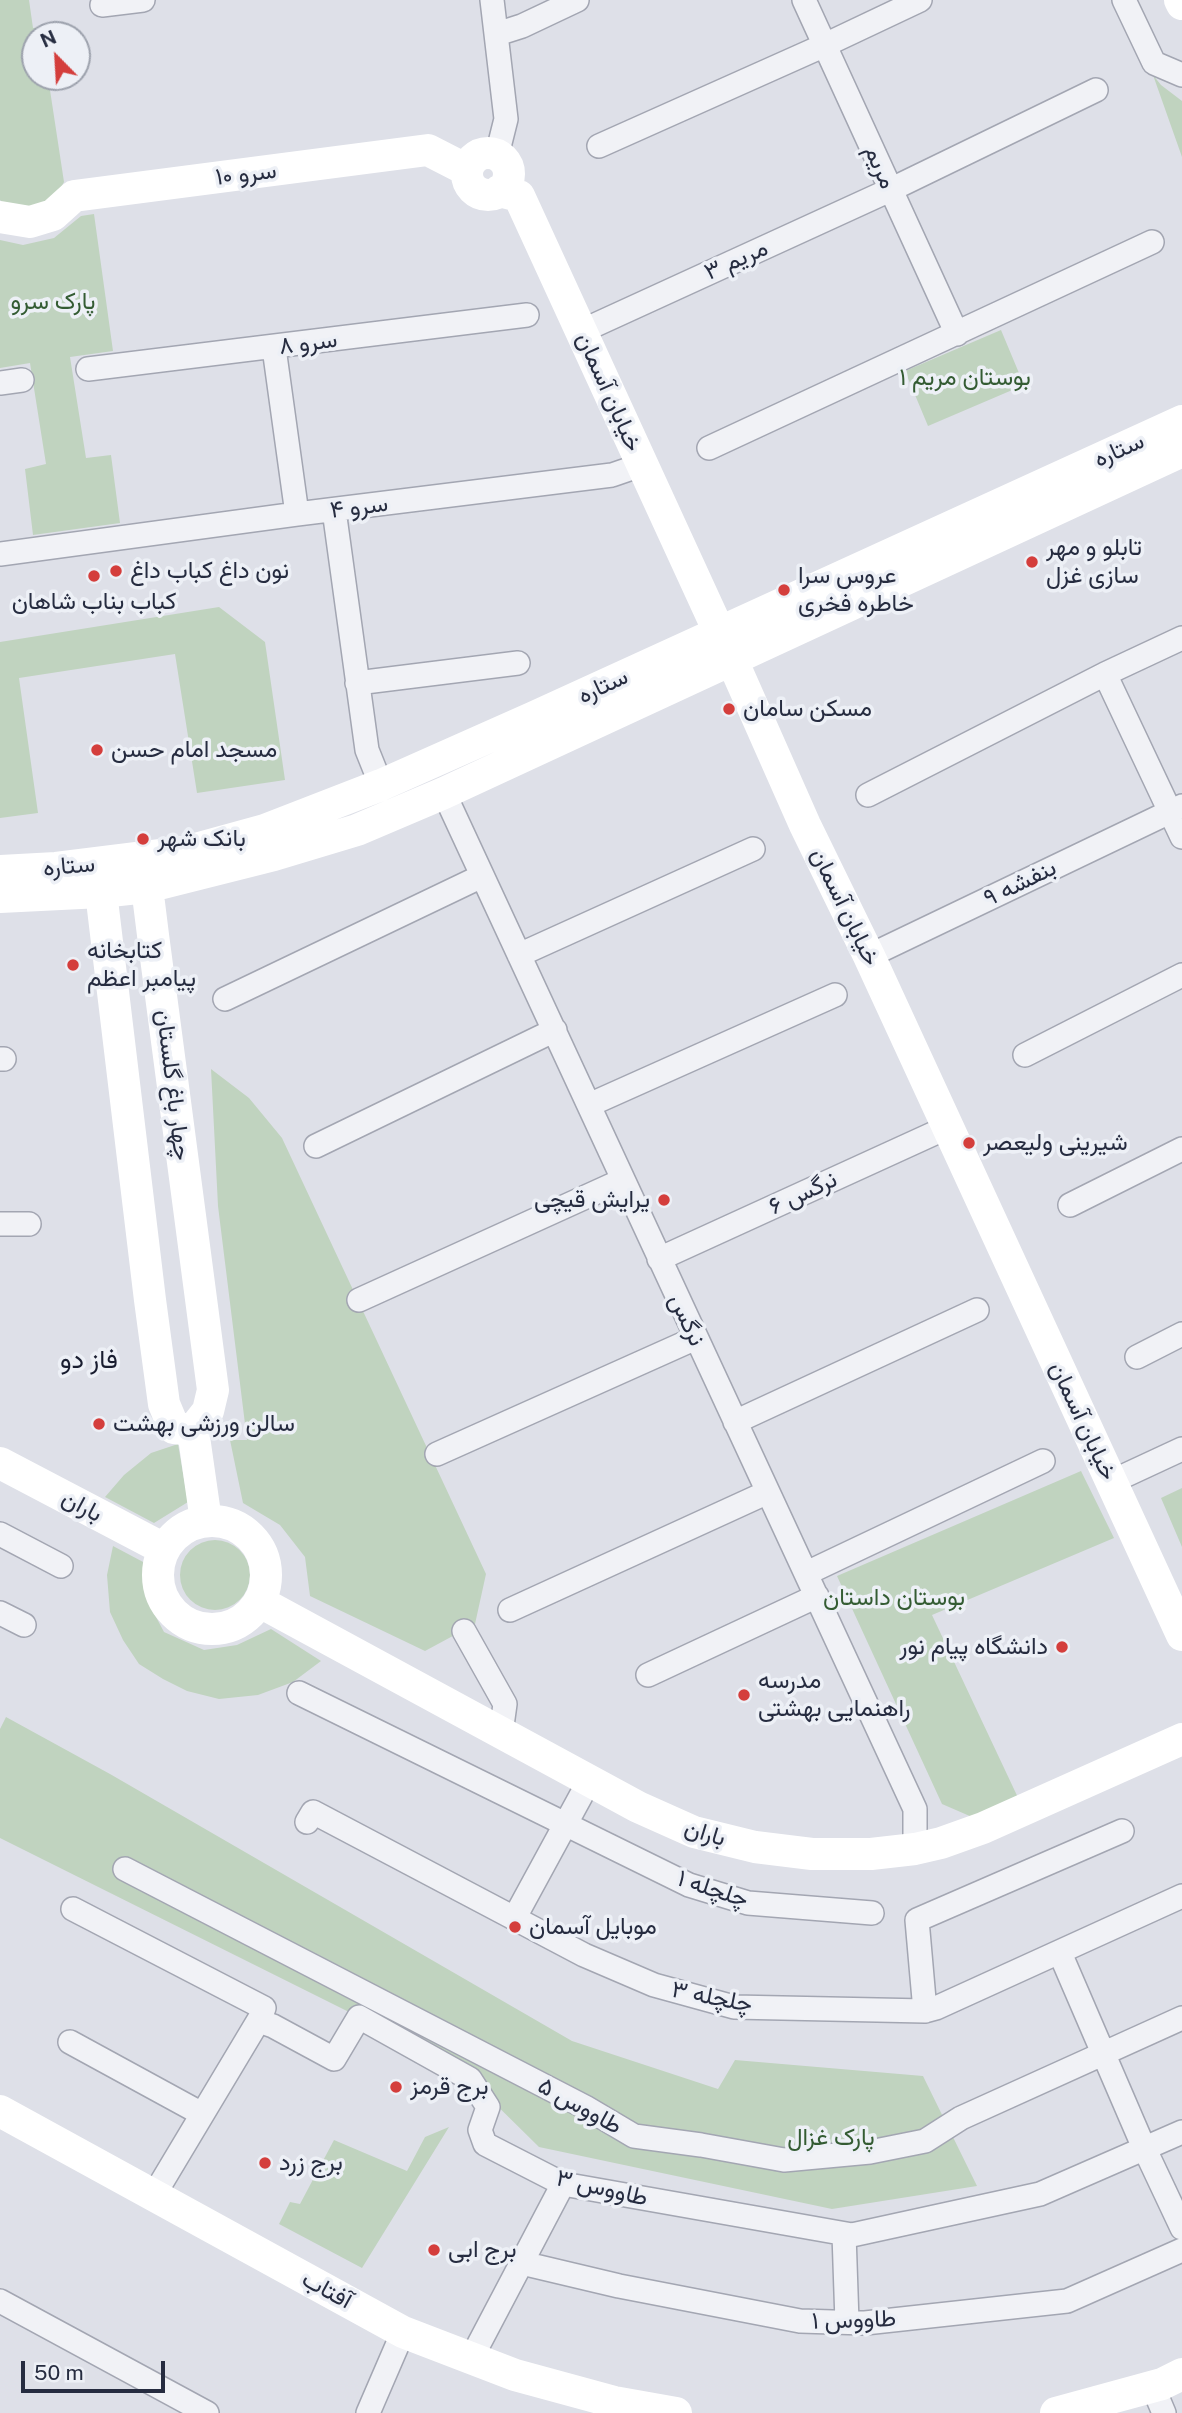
<!DOCTYPE html>
<html>
<head>
<meta charset="utf-8">
<style>
  body { margin:0 }
  #map { position:relative; width:1182px; height:2413px; overflow:hidden; background:#dee0e8; font-family:"Public Sans",sans-serif }
  canvas { display:block }
  .north { position:absolute; left:21px; top:21px; width:70px; height:70px; box-sizing:border-box; background:#edf0f6; border:2px solid #9da2ad; border-radius:50%; rotate:336deg; font-size:19px; font-weight:700; line-height:28px; text-align:center; color:#262c40 }
  .north::after { content:''; display:block; margin:auto; width:24px; height:32px; background:#d43e3c; clip-path:polygon(50% 0,100% 100%,50% 72%,0 100%) }
  .scale { position:absolute; left:21px; top:2361px; width:144px; height:32px; box-sizing:border-box; border:4px solid #262c40; border-top:0; padding-left:9px; font-size:21px; line-height:24px; white-space:nowrap; color:#262c40; -webkit-text-stroke:5px #edf0f6; paint-order:stroke }
</style>
</head>
<body>
<div id="map">
<canvas width="1182" height="2413"></canvas>
<div class="north">N</div>
<div class="scale">50 m</div>
</div>
<script>
const ctx = document.querySelector('canvas').getContext('2d');
ctx.lineJoin = 'round';
function fill(path, color) { ctx.fillStyle = color; ctx.fill(path, 'evenodd'); }
const poly = rows => new Path2D(rows.map(r => 'M' + r).join(''));
function strokePath(path, color, width, dash) { ctx.strokeStyle = color; ctx.lineWidth = width; ctx.lineCap = dash ? 'butt' : 'round'; ctx.setLineDash(dash || []); ctx.stroke(path); }
function drawText(font, color, halo, rows, align = 'center') {
  ctx.font = font + ' "Public Sans",Vazirmatn,sans-serif'; ctx.lineWidth = 7; ctx.setLineDash([]); ctx.textBaseline = 'middle'; ctx.strokeStyle = halo; ctx.fillStyle = color; for (const [text, x, y, turn = 0] of rows) {
    ctx.save(); ctx.translate(x, y); ctx.rotate((+turn || 0) * Math.PI / 180); ctx.textAlign = isNaN(turn) ? turn : align; if (halo) ctx.strokeText(text, 0, 0); ctx.fillText(text, 0, 0); ctx.restore();
  }
}
const green = poly([
  [0,0,29,0,33,28,41,27,42,35,35,35,35,77,48,77,64,182,56,197,40,207,10,209,0,200],
  [1153,75,1161,85,1182,101,1182,157],
  [94,214,113,351,70,357,86,458,111,455,120,523,33,535,25,469,46,464,30,363,0,368,0,240,23,245,54,238,81,216],
  [1001,330,1024,385,928,426,905,371],
  [219,607,265,642,285,780,197,793,175,654,19,678,38,813,0,818,0,642],
  [211,1069,249,1098,282,1138,486,1574,475,1624,425,1651,310,1596,305,1557,280,1525,243,1503,230,1440,247,1440,218,1206],
  [178,1444,188,1502,154,1523,105,1497,124,1475,151,1453],
  [1081,1471,1114,1538,932,1615,1021,1804,972,1817,942,1804,837,1576],
  [1182,1488,1182,1547,1161,1498],
  '180 1575a35 35 0 1 1 70 0a35 35 0 1 1-70 0Z',
  [113,1546,145,1563,147,1600,164,1632,204,1650,237,1645,271,1629,321,1661,293,1682,258,1695,219,1699,187,1691,163,1679,139,1664,123,1640,110,1612,107,1575],
  [6,1717,110,1774,572,2041,718,2089,735,2060,923,2076,977,2186,832,2209,539,2147,470,2079,359,2017,0,1838,0,1729],
  [449,2127,362,2268,279,2224,290,2202,300,2204,334,2140,407,2171,425,2137]
]);
const street = poly([
  [492,0,506,119,497,155],
  [804,0,957,334],
  [1124,0,1154,63,1182,75],
  [102,5,143,0],
  [497,34,522,26,577,0],
  [599,146,825,45,920,0],
  [582,331,890,190,1096,90],
  [274,348,297,514],
  [88,369,527,315],
  [0,383,22,380],
  [709,448,1152,242],
  [334,510,367,750,381,785],
  [0,554,297,514,612,475,641,465],
  [1105,674,1182,837],
  [357,683,518,663],
  [444,793,915,1809,915,1849],
  [868,795,1105,674,1182,638],
  [519,955,753,849],
  [869,956,1182,806],
  [225,999,482,876],
  [1025,1055,1182,975],
  [0,1059,4,1059],
  [589,1105,835,995],
  [316,1146,555,1030],
  [1070,1205,1182,1149],
  [0,1224,29,1224],
  [659,1259,948,1127],
  [359,1300,623,1180],
  [1137,1357,1182,1334],
  [735,1422,977,1310],
  [437,1454,696,1338],
  [1111,1482,1182,1449],
  [0,1534,61,1566],
  [807,1573,1043,1461],
  [510,1610,768,1492],
  [0,1613,24,1625],
  [464,1631,505,1704,501,1733],
  [648,1675,817,1596],
  [299,1693,689,1885,748,1903,872,1913],
  [307,1822,313,1812,584,1955,654,1985,734,2007,925,2011,936,2008,1182,1896],
  [125,1869,585,2107,634,2136,701,2145,784,2160,870,2152,925,2141,961,2118,1182,2018],
  [73,1909,264,2008,260,2018,154,2195],
  [515,1917,589,1781],
  [1060,1953,1141,2141,1182,2228],
  [925,2011,917,1920,1122,1831],
  [260,2018,259,2021,273,2026,334,2059,359,2017,470,2079,488,2107,480,2130,485,2144,563,2184,852,2235,1040,2194,1182,2132],
  [70,2042,202,2114],
  [844,2234,847,2322],
  [522,2263,619,2286,800,2321,865,2323,1067,2301,1182,2250],
  [0,2301,207,2413],
  [471,2359,563,2184],
  [1153,2387,1164,2413],
  [368,2413,403,2332]
]);
const secondary = poly([
  [1180,0,1182,4],
  '467 174a21 21 0 1 1 42 0a21 21 0 1 1-42 0Z',
  [499,191,519,196,732,660,805,825,869,956,1182,1635],
  [0,217,30,222,53,215,74,196,428,150,467,170],
  [0,871,56,868,185,852,265,830,381,785,534,717,1182,421],
  [0,897,101,892,147,887,274,855,357,830,444,793,1182,451],
  [193,1430,208,1411,213,1390,153,935,147,887,118,861,101,892,150,1300,164,1404,174,1428,193,1430,206,1521],
  [0,1463,164,1549],
  '158 1575a54 54 0 1 1 108 0a54 54 0 1 1-108 0Z',
  [260,1602,638,1807,694,1832,755,1847,812,1854,871,1854,915,1849,941,1843,983,1828,1182,1739],
  [0,2111,403,2332,515,2375,614,2402,676,2413],
  [1056,2413,1162,2384,1182,2374]
]);
const markers = [
  [1032,562,7,"#d43e3c"],
  [116,571,7,"#d43e3c"],
  [94,576,7,"#d43e3c"],
  [784,590,7,"#d43e3c"],
  [729,709,7,"#d43e3c"],
  [97,750,7,"#d43e3c"],
  [143,839,7,"#d43e3c"],
  [73,965,7,"#d43e3c"],
  [969,1143,7,"#d43e3c"],
  [664,1200,7,"#d43e3c"],
  [99,1424,7,"#d43e3c"],
  [1062,1647,7,"#d43e3c"],
  [744,1695,7,"#d43e3c"],
  [515,1927,7,"#d43e3c"],
  [396,2087,7,"#d43e3c"],
  [265,2163,7,"#d43e3c"],
  [434,2250,7,"#d43e3c"]
];
const streetNames = [
  ["مریم",880,167,66],
  ["سرو ۱۰",246,174,-7],
  ["مریم ۳",736,260,-24],
  ["سرو ۸",308,343,-7],
  ["خیابان آسمان",609,392,66],
  ["ستاره",1119,450,-24],
  ["سرو ۴",359,507,-7],
  ["ستاره",603,686,-25],
  ["ستاره",69,866,-5],
  ["بنفشه ۹",1020,883,-26],
  ["خیابان آسمان",845,907,64],
  ["چهار باغ گلستان",173,1085,83],
  ["نرگس ۶",803,1193,-25],
  ["نرگس",687,1320,65],
  ["خیابان آسمان",1083,1421,65],
  ["باران",82,1506,28],
  ["باران",705,1833,17],
  ["چلچله ۱",713,1889,18],
  ["چلچله ۳",712,1997,11],
  ["طاووس ۵",580,2106,29],
  ["طاووس ۳",602,2188,13],
  ["آفتاب",327,2290,29],
  ["طاووس ۱",854,2320,-2]
];
const parkNames = [
  ["پارک سرو",53,302],
  ["بوستان مریم ۱",965,378],
  ["بوستان داستان",894,1598],
  ["پارک غزال",831,2138]
];
const poiNames = [
  ["تابلو و مهر",1046,548],
  ["سازی غزل",1046,576],
  ["نون داغ کباب داغ",130,571],
  ["عروس سرا",798,576],
  ["خاطره فخری",798,604],
  ["کباب بناب شاهان",94,602,"center"],
  ["مسکن سامان",743,709],
  ["مسجد امام حسن",111,750],
  ["بانک شهر",157,839],
  ["کتابخانه",87,951],
  ["پیامبر اعظم",87,979],
  ["شیرینی ولیعصر",983,1143],
  ["یرایش قیچی",650,1200,"right"],
  ["سالن ورزشی بهشت",113,1424],
  ["دانشگاه پیام نور",1048,1647,"right"],
  ["مدرسه",758,1681],
  ["راهنمایی بهشتی",758,1709],
  ["موبایل آسمان",529,1927],
  ["برج قرمز",410,2087],
  ["برج زرد",279,2163],
  ["برج ابی",448,2250]
];
const neighbourhoodNames = [
  ["فاز دو",89,1360]
];
fill(green, '#c0d3bf');
strokePath(street, '#a3a6b2', 26);
strokePath(street, '#f1f2f6', 23);
strokePath(secondary, '#fff', 32);
for (const [x, y, r, color] of markers) { const dot = new Path2D(); dot.arc(x, y, r, 0, 2 * Math.PI); ctx.fillStyle = color; ctx.fill(dot); strokePath(dot, '#edf0f6', 2.5); }
drawText('24px', '#262c40', '#edf0f6', streetNames);
drawText('24px', '#345c33', '#edf0f6', parkNames);
drawText('24px', '#262c40', '#edf0f6', poiNames, 'left');
drawText('26px', '#191d30', '#edf0f6', neighbourhoodNames);
</script>
</body>
</html>
